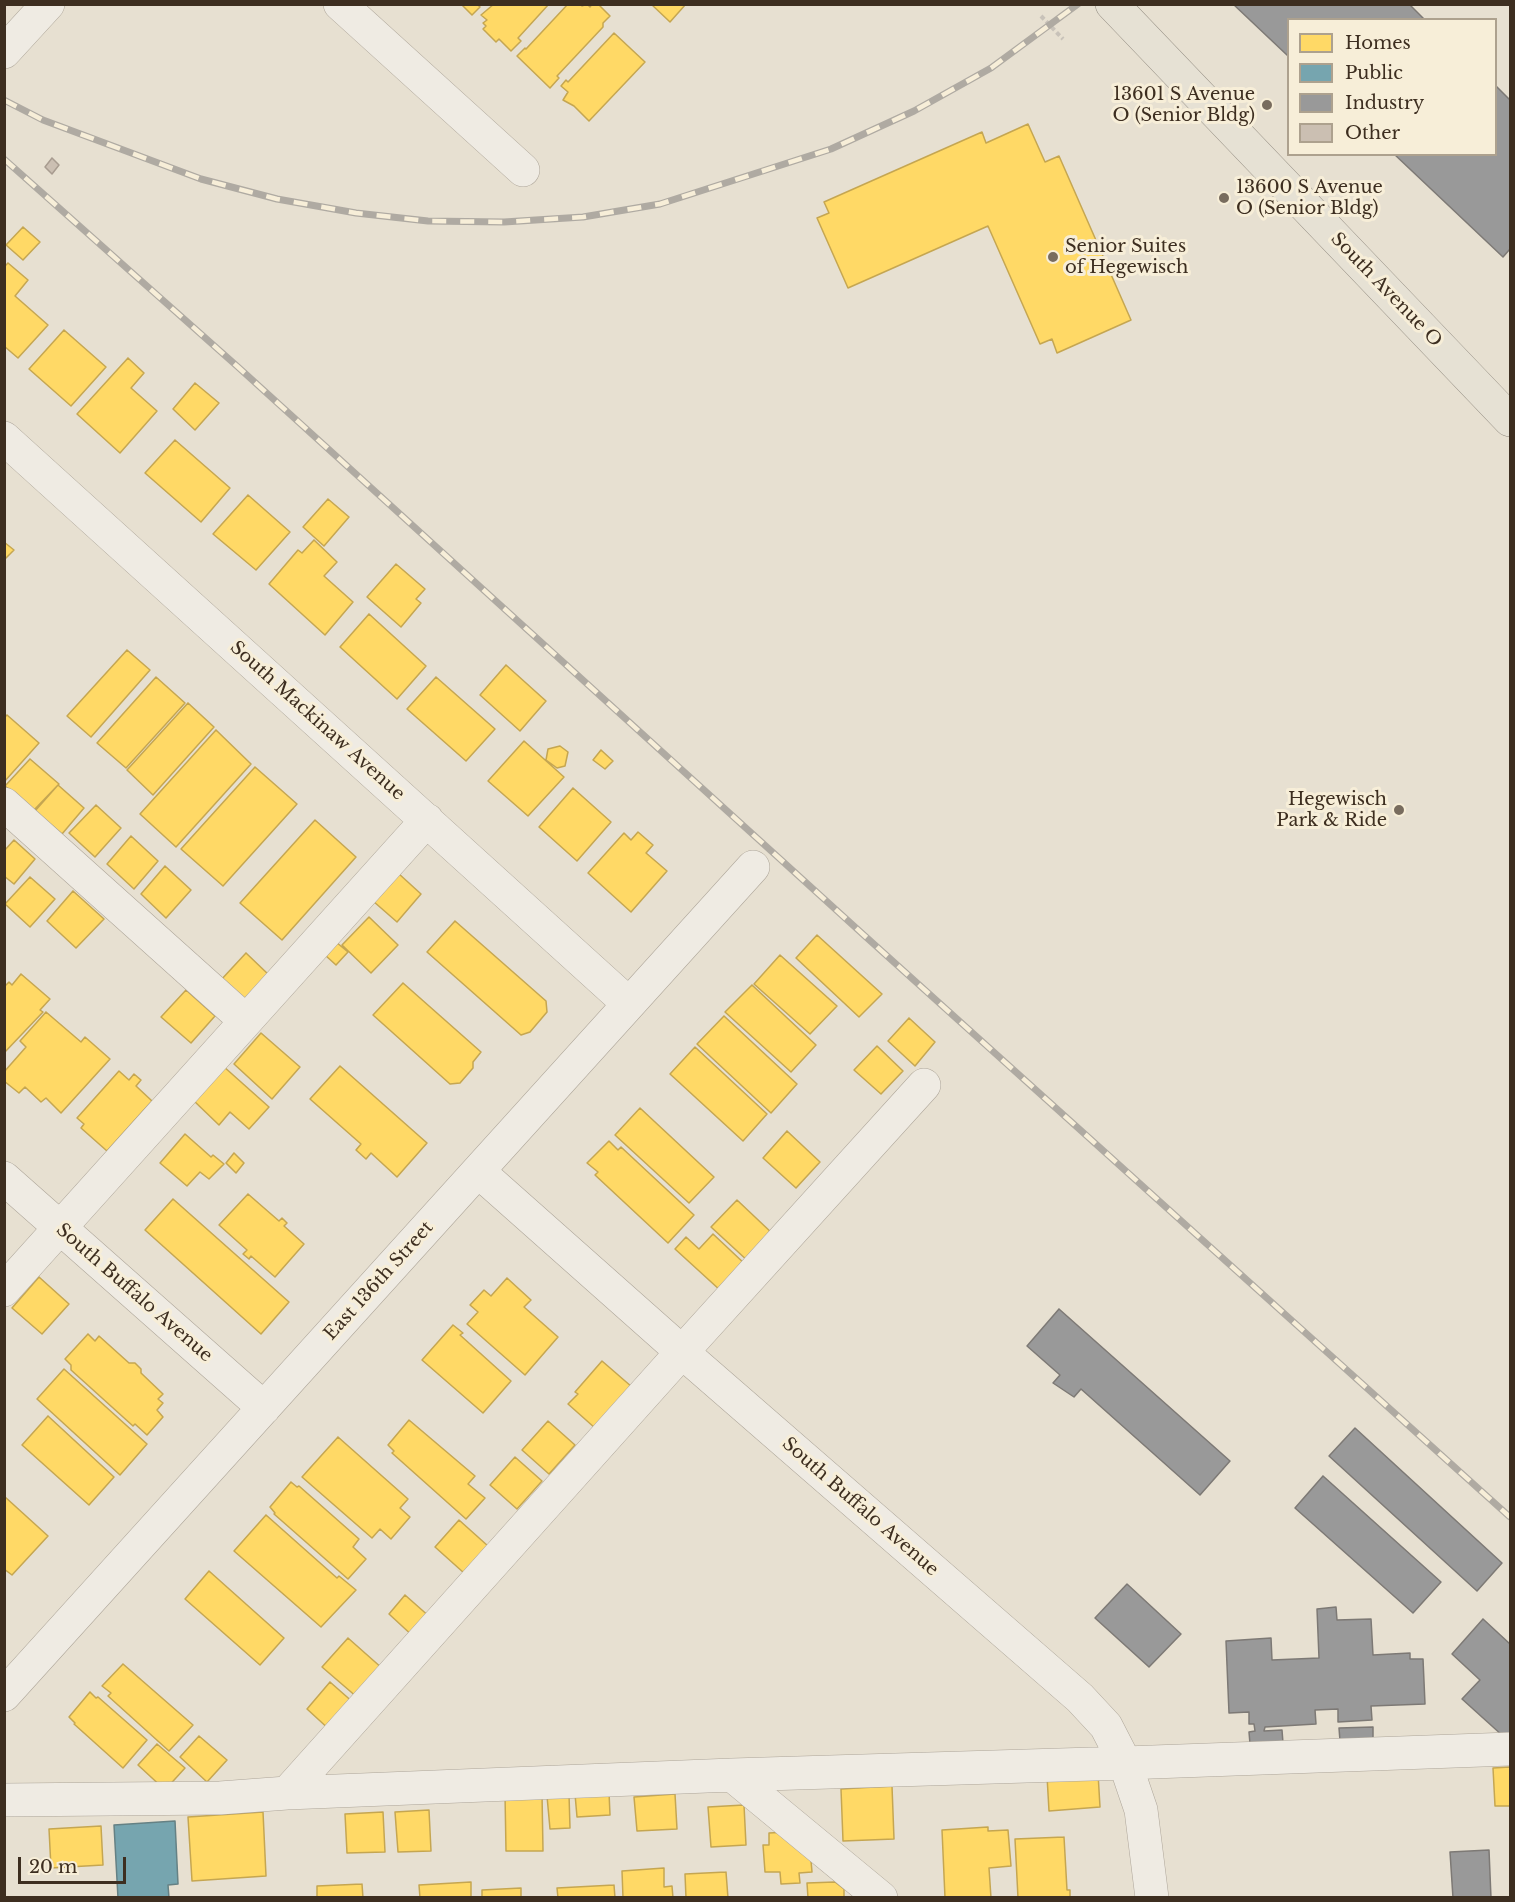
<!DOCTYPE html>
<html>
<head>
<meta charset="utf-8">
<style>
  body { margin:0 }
  #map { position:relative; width:1515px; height:1902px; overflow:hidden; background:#e7e0d1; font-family:"Libre Baskerville",serif }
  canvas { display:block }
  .frame { position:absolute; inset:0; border:6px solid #3d2e20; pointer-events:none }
  .legend { position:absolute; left:1287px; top:18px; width:210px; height:138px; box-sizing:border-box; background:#f7eed8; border:2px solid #ada18e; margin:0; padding:8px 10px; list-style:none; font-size:18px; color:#3d2e20 }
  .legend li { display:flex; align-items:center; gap:12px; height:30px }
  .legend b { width:30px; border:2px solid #ada18e }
  .scale { position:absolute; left:18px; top:1857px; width:108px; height:27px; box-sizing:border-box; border:3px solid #3d2e20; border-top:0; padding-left:8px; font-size:18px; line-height:21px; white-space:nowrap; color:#3d2e20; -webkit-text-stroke:4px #f7eed8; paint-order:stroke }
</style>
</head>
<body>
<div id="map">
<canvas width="1515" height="1902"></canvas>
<div class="frame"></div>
<ul class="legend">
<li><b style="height:16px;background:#ffd966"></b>Homes</li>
<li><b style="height:16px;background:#76a5af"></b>Public</li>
<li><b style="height:16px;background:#999"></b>Industry</li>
<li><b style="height:16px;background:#cbbfb2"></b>Other</li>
</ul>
<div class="scale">20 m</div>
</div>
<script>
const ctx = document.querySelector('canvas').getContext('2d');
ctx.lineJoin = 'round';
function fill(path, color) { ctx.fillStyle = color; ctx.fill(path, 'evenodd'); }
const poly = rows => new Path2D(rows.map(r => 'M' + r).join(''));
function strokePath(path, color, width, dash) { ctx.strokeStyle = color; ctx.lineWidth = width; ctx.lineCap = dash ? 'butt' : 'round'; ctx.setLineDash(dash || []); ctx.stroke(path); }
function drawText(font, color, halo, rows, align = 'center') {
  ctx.font = font + ' "Libre Baskerville",serif'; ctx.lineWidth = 6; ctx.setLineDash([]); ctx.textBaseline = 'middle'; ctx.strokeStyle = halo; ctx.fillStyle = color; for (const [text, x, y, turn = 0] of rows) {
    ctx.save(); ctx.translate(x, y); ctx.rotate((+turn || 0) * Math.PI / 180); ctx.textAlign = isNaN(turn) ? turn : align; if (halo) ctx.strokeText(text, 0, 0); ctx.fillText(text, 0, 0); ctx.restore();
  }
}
const homes = poly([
  [461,4,477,4,480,7,472,15,461,4],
  [494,4,549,4,518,38,521,41,511,51,499,39,496,42,483,29,486,26,483,23,487,20,481,15,494,4],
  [568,4,580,4,582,6,587,4,590,7,592,4,598,4,610,16,603,23,603,27,557,76,559,78,550,88,517,56,525,48,526,49,568,4],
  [651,4,686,4,670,22,651,4],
  [614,33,645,62,589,121,574,106,563,100,568,92,561,86,566,80,568,82,614,33],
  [1028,124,1045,162,1059,156,1131,320,1057,353,1052,339,1040,344,988,226,848,288,817,218,829,213,824,202,982,132,986,143,1028,124],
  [23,227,40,242,23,260,6,245,23,227],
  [8,263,28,280,15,296,48,325,18,358,4,346,4,267,8,263],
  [64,330,106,367,71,406,29,369,64,330],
  [128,358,144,373,131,388,157,411,120,453,77,414,128,358],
  [195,383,219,403,195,430,173,409,195,383],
  [175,440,230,488,201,522,145,473,175,440],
  [248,495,290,532,256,570,213,534,248,495],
  [328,499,349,517,324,546,303,527,328,499],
  [314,540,337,562,324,576,353,602,325,635,269,584,298,550,302,553,314,540],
  [4,542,14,550,4,560,4,542],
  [396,564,425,589,416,599,421,603,401,627,367,597,396,564],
  [369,614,426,666,397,699,340,647,369,614],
  [127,650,150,670,91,737,67,716,127,650],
  [506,665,546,701,520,731,480,695,506,665],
  [156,677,185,703,126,768,97,743,156,677],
  [436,677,495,729,466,761,407,709,436,677],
  [188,703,214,727,153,795,127,770,188,703],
  [7,715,39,743,4,782,4,718,7,715],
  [216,730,251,764,176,847,140,814,216,730],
  [524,741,564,777,528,816,488,781,524,741],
  [560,746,568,752,565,766,557,768,546,760,548,749,560,746],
  [601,750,613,761,605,769,593,760,601,750],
  [30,759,59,784,33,811,5,786,30,759],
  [255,767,297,804,223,886,181,849,255,767],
  [58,785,84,808,62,834,35,811,58,785],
  [573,788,611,822,577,861,539,827,573,788],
  [96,805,121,828,95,857,69,833,96,805],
  [315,820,356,857,282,940,240,903,315,820],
  [638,832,653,845,646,853,667,871,631,912,588,873,624,833,631,840,638,832],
  [131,836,158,861,134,889,107,864,131,836],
  [14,840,35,859,14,884,4,876,4,851,14,840],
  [165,866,191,890,166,918,141,894,165,866],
  [398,873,421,894,397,922,373,901,398,873],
  [30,877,55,899,30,927,5,904,30,877],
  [73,891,104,919,76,948,47,921,73,891],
  [369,917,398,945,371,973,342,945,369,917],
  [455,921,546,1001,547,1012,530,1032,521,1035,427,952,455,921],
  [817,935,882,994,859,1017,796,958,817,935],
  [336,942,348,952,336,965,325,955,336,942],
  [246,953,269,975,244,1002,220,981,246,953],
  [780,955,837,1006,810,1034,754,984,780,955],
  [21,974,50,999,40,1010,43,1012,4,1053,4,987,9,982,12,985,21,974],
  [403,983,481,1052,473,1062,473,1068,460,1083,450,1084,373,1015,403,983],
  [752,985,816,1045,791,1072,725,1012,752,985],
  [186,990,215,1016,191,1043,161,1017,186,990],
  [46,1012,81,1042,85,1037,110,1059,61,1113,46,1098,41,1102,25,1087,19,1093,4,1081,4,1072,26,1047,20,1041,46,1012],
  [724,1016,797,1084,771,1113,697,1044,724,1016],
  [909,1018,935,1042,915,1066,888,1041,909,1018],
  [261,1033,300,1067,272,1099,234,1064,261,1033],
  [877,1046,903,1071,881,1094,854,1070,877,1046],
  [695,1047,767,1114,743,1141,670,1074,695,1047],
  [223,1066,269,1107,249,1129,230,1112,219,1125,193,1100,223,1066],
  [340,1066,427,1143,397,1177,371,1153,366,1159,356,1150,361,1144,310,1099,340,1066],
  [119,1071,129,1080,134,1074,141,1080,136,1086,152,1101,107,1151,81,1128,84,1124,77,1118,119,1071],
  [640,1108,714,1177,689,1203,615,1135,640,1108],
  [787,1131,820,1162,796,1188,763,1158,787,1131],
  [185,1134,211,1157,213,1155,224,1164,209,1179,200,1172,187,1186,160,1163,185,1134],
  [609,1141,618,1150,621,1147,694,1215,668,1243,595,1175,598,1172,587,1163,609,1141],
  [234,1153,244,1163,236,1173,226,1163,234,1153],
  [248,1194,279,1221,282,1218,287,1223,284,1226,304,1244,275,1277,251,1256,249,1259,243,1254,247,1250,219,1225,248,1194],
  [173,1199,289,1302,261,1334,145,1230,173,1199],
  [737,1200,774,1235,749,1262,711,1227,737,1200],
  [713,1234,746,1265,721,1291,675,1249,686,1237,699,1249,713,1234],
  [39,1277,69,1304,42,1334,12,1308,39,1277],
  [507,1278,531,1300,524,1307,558,1337,525,1375,467,1324,478,1312,470,1305,484,1290,491,1296,507,1278],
  [453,1325,463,1333,460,1335,511,1381,483,1413,422,1360,453,1325],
  [88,1334,95,1341,99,1336,129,1363,135,1363,141,1369,141,1373,163,1394,158,1399,163,1403,157,1410,163,1417,147,1435,135,1424,133,1426,71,1370,71,1365,65,1359,88,1334],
  [602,1361,632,1387,595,1428,568,1404,578,1394,575,1392,602,1361],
  [64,1369,147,1444,120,1475,37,1399,64,1369],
  [48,1416,114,1477,89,1505,22,1445,48,1416],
  [409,1420,475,1476,468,1484,485,1498,466,1519,392,1453,394,1451,388,1445,409,1420],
  [548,1421,575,1445,549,1474,522,1450,548,1421],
  [338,1437,408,1499,400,1508,410,1517,391,1539,380,1529,372,1538,302,1477,338,1437],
  [515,1457,542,1481,517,1509,490,1485,515,1457],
  [291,1482,297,1487,299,1486,359,1539,353,1547,366,1559,348,1579,274,1514,275,1513,270,1507,291,1482],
  [4,1496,48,1536,12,1575,4,1569,4,1496],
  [266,1515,337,1578,339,1576,356,1590,321,1627,234,1551,266,1515],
  [459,1520,488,1546,464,1573,435,1547,459,1520],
  [209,1571,284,1638,260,1665,185,1599,209,1571],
  [405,1595,431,1618,415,1638,389,1614,405,1595],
  [348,1638,383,1669,358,1698,322,1667,348,1638],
  [123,1664,193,1725,169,1751,108,1696,111,1693,102,1686,123,1664],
  [330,1682,355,1704,331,1731,307,1709,330,1682],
  [90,1692,96,1698,98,1697,147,1740,123,1768,74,1724,75,1723,69,1717,90,1692],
  [199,1736,227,1760,207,1782,180,1757,199,1736],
  [157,1744,185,1768,165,1790,138,1765,157,1744],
  [1510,1767,1510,1806,1495,1806,1493,1768,1510,1767],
  [1098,1773,1100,1807,1049,1811,1047,1776,1098,1773],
  [892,1786,894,1839,843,1841,841,1789,892,1786],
  [609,1792,610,1815,577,1817,575,1794,609,1792],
  [542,1793,543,1851,506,1851,505,1794,542,1793],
  [569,1794,570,1828,550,1829,547,1796,569,1794],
  [675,1794,677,1829,637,1831,634,1797,675,1794],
  [744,1805,746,1845,711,1847,708,1807,744,1805],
  [429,1810,431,1851,398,1852,395,1812,429,1810],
  [263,1812,266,1876,192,1881,188,1817,263,1812],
  [383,1812,385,1852,347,1853,345,1814,383,1812],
  [101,1826,103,1865,51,1868,49,1829,101,1826],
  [988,1827,988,1831,1008,1830,1011,1866,989,1868,991,1898,945,1898,942,1830,988,1827],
  [788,1832,810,1849,812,1872,799,1873,800,1883,781,1884,780,1872,765,1872,763,1845,769,1845,769,1833,788,1832],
  [1064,1837,1067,1890,1070,1890,1070,1898,1018,1898,1015,1839,1064,1837],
  [664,1868,664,1887,672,1886,673,1898,623,1898,622,1871,664,1868],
  [726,1872,728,1898,686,1898,685,1874,726,1872],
  [471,1882,471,1898,420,1898,419,1885,471,1882],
  [835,1882,844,1889,844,1898,808,1898,807,1883,835,1882],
  [362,1884,363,1898,317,1898,317,1886,362,1884],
  [614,1885,615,1898,558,1898,557,1888,614,1885],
  [521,1888,521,1898,482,1898,482,1890,521,1888]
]);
const public = poly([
  [175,1821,178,1884,168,1885,169,1898,118,1898,114,1825,175,1821]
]);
const industry = poly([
  [1233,4,1409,4,1425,20,1288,20,1288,56,1233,4],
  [1496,86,1510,100,1510,249,1503,257,1394,154,1496,154,1496,86],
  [1059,1309,1230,1461,1200,1495,1081,1389,1074,1397,1053,1383,1060,1375,1027,1346,1059,1309],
  [1355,1428,1502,1563,1477,1591,1329,1456,1355,1428],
  [1323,1476,1441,1582,1413,1613,1295,1508,1323,1476],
  [1127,1584,1181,1634,1149,1667,1095,1618,1127,1584],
  [1336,1607,1337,1620,1371,1619,1373,1655,1410,1653,1410,1659,1423,1659,1425,1704,1371,1706,1372,1720,1338,1722,1338,1709,1315,1710,1316,1724,1265,1727,1264,1731,1282,1730,1283,1743,1250,1744,1249,1732,1255,1731,1254,1724,1249,1724,1249,1712,1229,1713,1226,1641,1271,1638,1272,1660,1319,1658,1317,1609,1336,1607],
  [1483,1619,1510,1644,1510,1736,1503,1736,1462,1699,1480,1680,1452,1654,1483,1619],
  [1373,1727,1373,1740,1340,1741,1339,1728,1373,1727],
  [1489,1850,1491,1898,1453,1898,1450,1852,1489,1850]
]);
const building = poly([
  [52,158,59,165,52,174,45,167,52,158]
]);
const path = poly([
  [1041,16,1063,39]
]);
const minor = poly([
  [340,4,523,170],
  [4,52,48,4],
  [4,438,629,1004],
  [4,804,246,1021],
  [478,1171,682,1352,1080,1698,1106,1726,1125,1763,1141,1810,1152,1898],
  [4,1178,264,1408],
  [4,1290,427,820],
  [4,1695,753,867],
  [732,1775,881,1898],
  [287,1793,682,1352,924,1085],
  [4,1800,220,1798,287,1793,732,1775,1125,1763,1510,1749]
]);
const major = poly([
  [1112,4,1510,420]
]);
const rail = poly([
  [4,100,43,120,201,179,277,199,356,213,428,221,504,222,583,217,660,204,831,149,914,111,991,68,1078,4],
  [4,159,238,367,866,937,1510,1517]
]);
const markers = [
  [1267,105,6,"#786c5e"],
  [1224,198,6,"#786c5e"],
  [1053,257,6,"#786c5e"],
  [1399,810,6,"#786c5e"]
];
const poiNames = [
  ["13601 S Avenue",1255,95],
  ["O (Senior Bldg)",1255,116],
  ["13600 S Avenue",1236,188,"left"],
  ["O (Senior Bldg)",1236,209,"left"],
  ["Senior Suites",1065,247,"left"],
  ["of Hegewisch",1065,268,"left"],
  ["Hegewisch",1387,800],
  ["Park & Ride",1387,821]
];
const streetNames = [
  ["South Avenue O",1386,290,46],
  ["South Mackinaw Avenue",317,721,42],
  ["East 136th Street",379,1281,-48],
  ["South Buffalo Avenue",134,1293,41],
  ["South Buffalo Avenue",860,1507,41]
];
fill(homes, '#ffd966');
strokePath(homes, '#c5a651', 1.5);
fill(public, '#76a5af');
strokePath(public, '#658184', 1.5);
fill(industry, '#999');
strokePath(industry, '#7d7975', 1.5);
fill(building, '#cbbfb2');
strokePath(building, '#a89c90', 1.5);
strokePath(minor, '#ada599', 34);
strokePath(major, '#928b80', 34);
strokePath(path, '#c8c2b9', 4, [4.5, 3]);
strokePath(minor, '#efebe3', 33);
strokePath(major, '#e6e1d4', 33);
strokePath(rail, '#afaaa2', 7);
strokePath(rail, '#f7eed8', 4.5, [14]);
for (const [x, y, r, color] of markers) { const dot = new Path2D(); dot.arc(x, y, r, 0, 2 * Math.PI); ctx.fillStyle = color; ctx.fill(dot); strokePath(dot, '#f7eed8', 2); }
drawText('18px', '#3d2e20', '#f7eed8', poiNames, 'right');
drawText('18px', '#3d2e20', '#f7eed8', streetNames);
</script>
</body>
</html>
